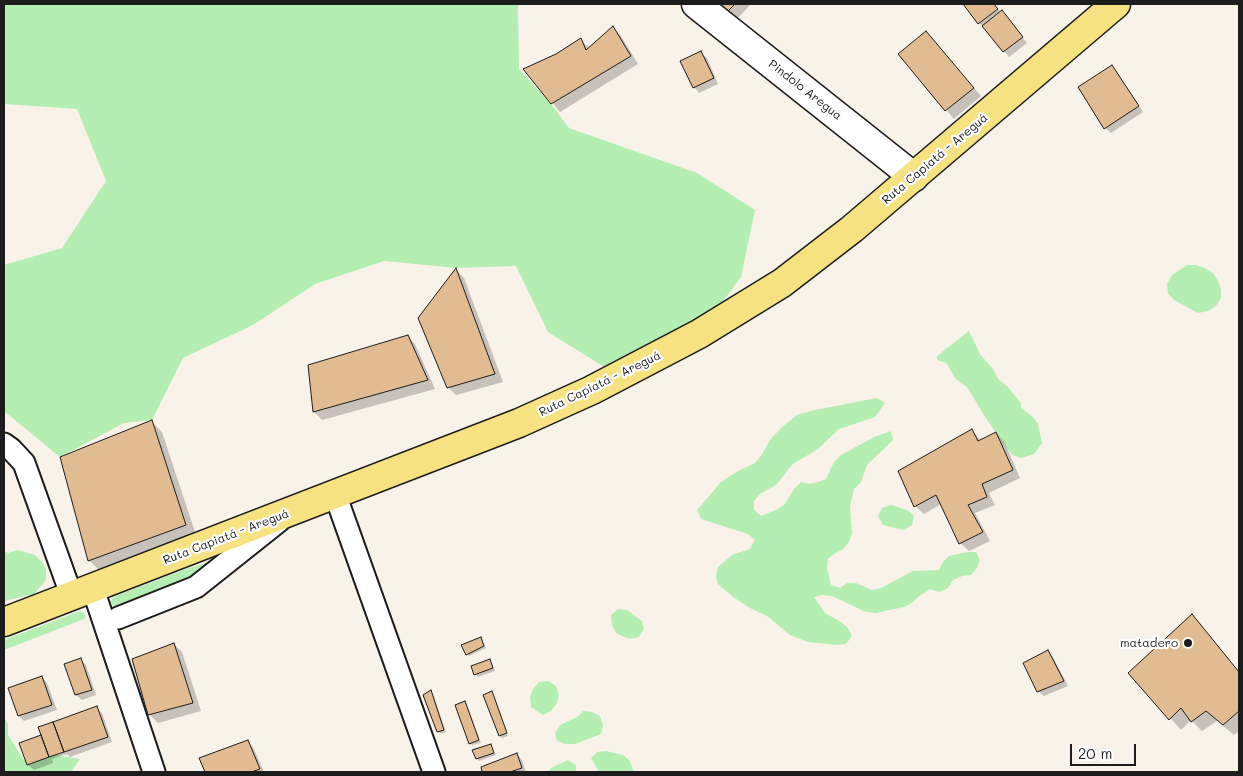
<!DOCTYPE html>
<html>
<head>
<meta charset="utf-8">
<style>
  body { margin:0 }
  #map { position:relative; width:1243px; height:776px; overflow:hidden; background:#f9f2e9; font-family:Mali,sans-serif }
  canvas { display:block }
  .frame { position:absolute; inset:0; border:5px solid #1c1c1c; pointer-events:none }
  .scale { position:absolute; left:1070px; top:744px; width:66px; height:22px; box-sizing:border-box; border:2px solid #1c1c1c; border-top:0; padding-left:6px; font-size:15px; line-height:18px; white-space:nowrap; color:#1c1c1c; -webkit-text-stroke:4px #fff; paint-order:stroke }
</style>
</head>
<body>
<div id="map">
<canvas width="1243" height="776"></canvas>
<div class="frame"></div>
<div class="scale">20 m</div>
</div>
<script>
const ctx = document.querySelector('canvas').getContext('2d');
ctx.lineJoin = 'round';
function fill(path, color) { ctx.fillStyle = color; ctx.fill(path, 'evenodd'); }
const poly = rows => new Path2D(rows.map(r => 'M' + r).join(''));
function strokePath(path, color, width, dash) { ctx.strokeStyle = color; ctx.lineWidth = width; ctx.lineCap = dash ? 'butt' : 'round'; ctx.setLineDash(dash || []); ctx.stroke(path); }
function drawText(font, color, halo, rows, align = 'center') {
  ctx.font = font + ' Mali,sans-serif'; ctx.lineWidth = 4.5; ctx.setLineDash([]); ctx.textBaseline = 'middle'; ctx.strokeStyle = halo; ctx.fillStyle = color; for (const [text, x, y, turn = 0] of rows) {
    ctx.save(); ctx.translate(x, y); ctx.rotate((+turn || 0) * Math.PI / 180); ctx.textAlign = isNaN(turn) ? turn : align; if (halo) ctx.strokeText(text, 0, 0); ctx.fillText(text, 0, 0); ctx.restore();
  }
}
const green = poly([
  [4,4,518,4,519,69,551,104,569,128,697,173,755,210,741,277,699,334,609,370,548,332,516,266,456,268,384,261,315,284,253,325,183,358,152,420,124,423,60,457,4,411,4,265,62,248,106,181,77,109,4,104],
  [1187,265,1196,265,1205,268,1213,273,1218,281,1221,289,1221,298,1216,306,1208,311,1198,313,1174,300,1168,293,1167,284,1172,275],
  [969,331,980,354,992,368,999,380,1007,386,1021,403,1021,408,1032,416,1038,424,1042,443,1034,454,1021,458,1012,455,987,420,967,387,956,379,946,363,937,360,937,356],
  [877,398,885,403,875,417,839,429,818,449,793,464,776,485,760,494,754,501,754,510,761,516,778,509,785,504,794,489,801,482,809,484,818,482,826,479,834,462,841,455,874,437,891,431,893,440,867,465,861,482,854,489,850,506,852,533,849,542,843,549,835,553,828,559,827,568,831,585,840,588,847,583,856,583,872,590,881,588,913,571,939,570,943,562,949,556,967,552,976,552,980,560,977,568,971,575,962,576,953,580,948,588,939,592,930,589,918,597,912,603,904,607,876,613,866,612,832,596,822,595,814,597,825,613,841,622,848,628,852,636,846,644,837,645,808,642,790,635,767,616,750,608,733,597,718,584,716,576,718,567,732,555,750,549,755,540,748,534,701,519,697,510,721,482,738,471,755,463,761,456,770,440,782,427,797,415,815,410],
  [891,505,907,510,914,516,912,525,904,530,883,525,878,516,882,508],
  [17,550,35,555,41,561,46,569,46,580,34,594,4,601,4,551,8,553],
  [210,562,199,574,117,607,112,605,111,601,113,597,189,568],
  [618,609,627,610,642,621,644,629,639,637,630,639,617,634,612,625,611,615],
  [80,611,84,613,86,616,84,619,4,650,4,640],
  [548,681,556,686,559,695,557,703,551,711,543,715,531,707,530,697,533,689,539,682],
  [583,711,592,712,600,716,603,725,601,734,575,744,565,744,557,741,555,733,560,725,577,717],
  [4,717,8,724,8,735,24,760,42,753,80,759,71,772,4,772],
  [606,751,623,755,630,761,634,772,599,772,591,758,597,752],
  [568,760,576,765,576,772,548,772,551,768]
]);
const shadow = poly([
  [719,4,751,4,736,20],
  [964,4,994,4,1027,43,1009,57,985,27,978,23],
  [613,28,621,36,638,64,560,112,525,69,557,55,581,40,589,48],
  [926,32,981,96,954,119,900,55],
  [701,53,707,58,718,84,699,93,694,87],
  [1112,66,1117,72,1143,112,1111,133,1105,128],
  [456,270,464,278,503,382,456,395,448,387],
  [407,336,415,344,435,389,322,420,314,412,310,366],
  [152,422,162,432,196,535,100,571,89,560],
  [972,430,981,441,996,433,1004,441,1020,478,989,493,995,505,975,513,990,541,969,551,960,543,941,504,924,514,915,506],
  [1192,615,1239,672,1239,731,1234,735,1217,721,1202,731,1191,720,1181,730,1130,673],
  [481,639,486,648,469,656,467,654],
  [174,644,182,652,201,711,158,723,150,715,133,660],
  [1048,651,1053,657,1068,686,1044,696,1038,691],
  [80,659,86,665,96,695,82,700,76,695,65,664],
  [490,660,495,671,478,677,475,674],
  [42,677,47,683,57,710,24,721,19,716,9,689],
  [431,692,433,694,446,732,441,734,439,732,425,695],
  [491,693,494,695,508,736,502,738,500,736,485,696],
  [465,702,467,705,481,743,472,745,470,743],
  [96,708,102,713,112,742,70,757,67,754,52,759,53,763,34,770,28,765,21,744,42,736],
  [247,741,253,747,264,772,206,772,201,759],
  [491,746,496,755,479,761,477,758],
  [517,754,522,760,526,772,483,772,482,767]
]);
const building = poly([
  [718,4,735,4,727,12,718,4],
  [963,4,994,4,998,9,978,24,963,4],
  [1002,10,1023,37,1003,52,982,26,1002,10],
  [613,26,631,56,551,104,523,69,556,54,581,38,586,50,613,26],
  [926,31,974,88,945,111,898,54,926,31],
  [701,51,714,78,693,88,680,61,701,51],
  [1112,65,1139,106,1104,129,1078,87,1112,65],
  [456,268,495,374,447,388,418,318,456,268],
  [408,335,428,380,313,412,308,365,408,335],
  [152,420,186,525,88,561,60,457,152,420],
  [972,429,978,441,996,432,1013,470,982,484,987,497,968,505,983,532,959,544,936,495,914,507,898,471,972,429],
  [1192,614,1239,672,1239,711,1223,725,1206,711,1191,722,1181,708,1169,720,1128,673,1192,614],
  [481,637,484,646,466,655,461,645,481,637],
  [174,643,193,703,148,715,132,659,174,643],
  [1048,650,1064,681,1037,692,1023,663,1048,650],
  [81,658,92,690,75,695,64,664,81,658],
  [490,659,493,668,474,675,471,666,490,659],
  [42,676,52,705,18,716,8,688,42,676],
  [431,690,444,730,437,732,423,695,431,690],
  [492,691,507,733,499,736,483,695,492,691],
  [465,701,479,740,469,744,455,705,465,701],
  [97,706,108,737,64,752,53,722,97,706],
  [53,722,64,752,49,757,38,727,53,722],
  [41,735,49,757,27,765,19,743,41,735],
  [248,740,260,769,251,772,205,772,199,758,248,740],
  [491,744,494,753,476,759,472,750,491,744],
  [517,753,522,768,510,772,482,772,481,767,517,753]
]);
const street = poly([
  [4,444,11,449,24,463,72,597],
  [335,494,434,772],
  [93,589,154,772],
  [118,618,196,587,279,521]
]);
const secondary = poly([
  [696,4,914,177]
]);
const primary = poly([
  [4,622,519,423,592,390,699,334,782,283,852,229,1116,4]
]);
const markers = [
  [1188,643,5,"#1c1c1c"]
];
const streetNames = [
  ["Pindolo Aregua",805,90,38],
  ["Ruta Capiatá - Areguá",935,159,-40],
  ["Ruta Capiatá - Areguá",600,384,-26],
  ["Ruta Capiatá - Areguá",226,537,-21]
];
const poiNames = [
  ["matadero",1178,643]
];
fill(green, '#b4eeb2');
fill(shadow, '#0003');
fill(building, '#e1bc92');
strokePath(building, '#1c1c1c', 1);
strokePath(street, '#1c1c1c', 25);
strokePath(secondary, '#1c1c1c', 31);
strokePath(primary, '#1c1c1c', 31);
strokePath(street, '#fff', 21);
strokePath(secondary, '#fff', 28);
strokePath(primary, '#f7e281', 28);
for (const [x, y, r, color] of markers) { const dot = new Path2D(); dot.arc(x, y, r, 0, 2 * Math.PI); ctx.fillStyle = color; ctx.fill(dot); strokePath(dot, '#fff', 2); }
drawText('12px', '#1c1c1c', '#fff', streetNames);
drawText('12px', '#1c1c1c', '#fff', poiNames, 'right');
</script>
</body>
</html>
